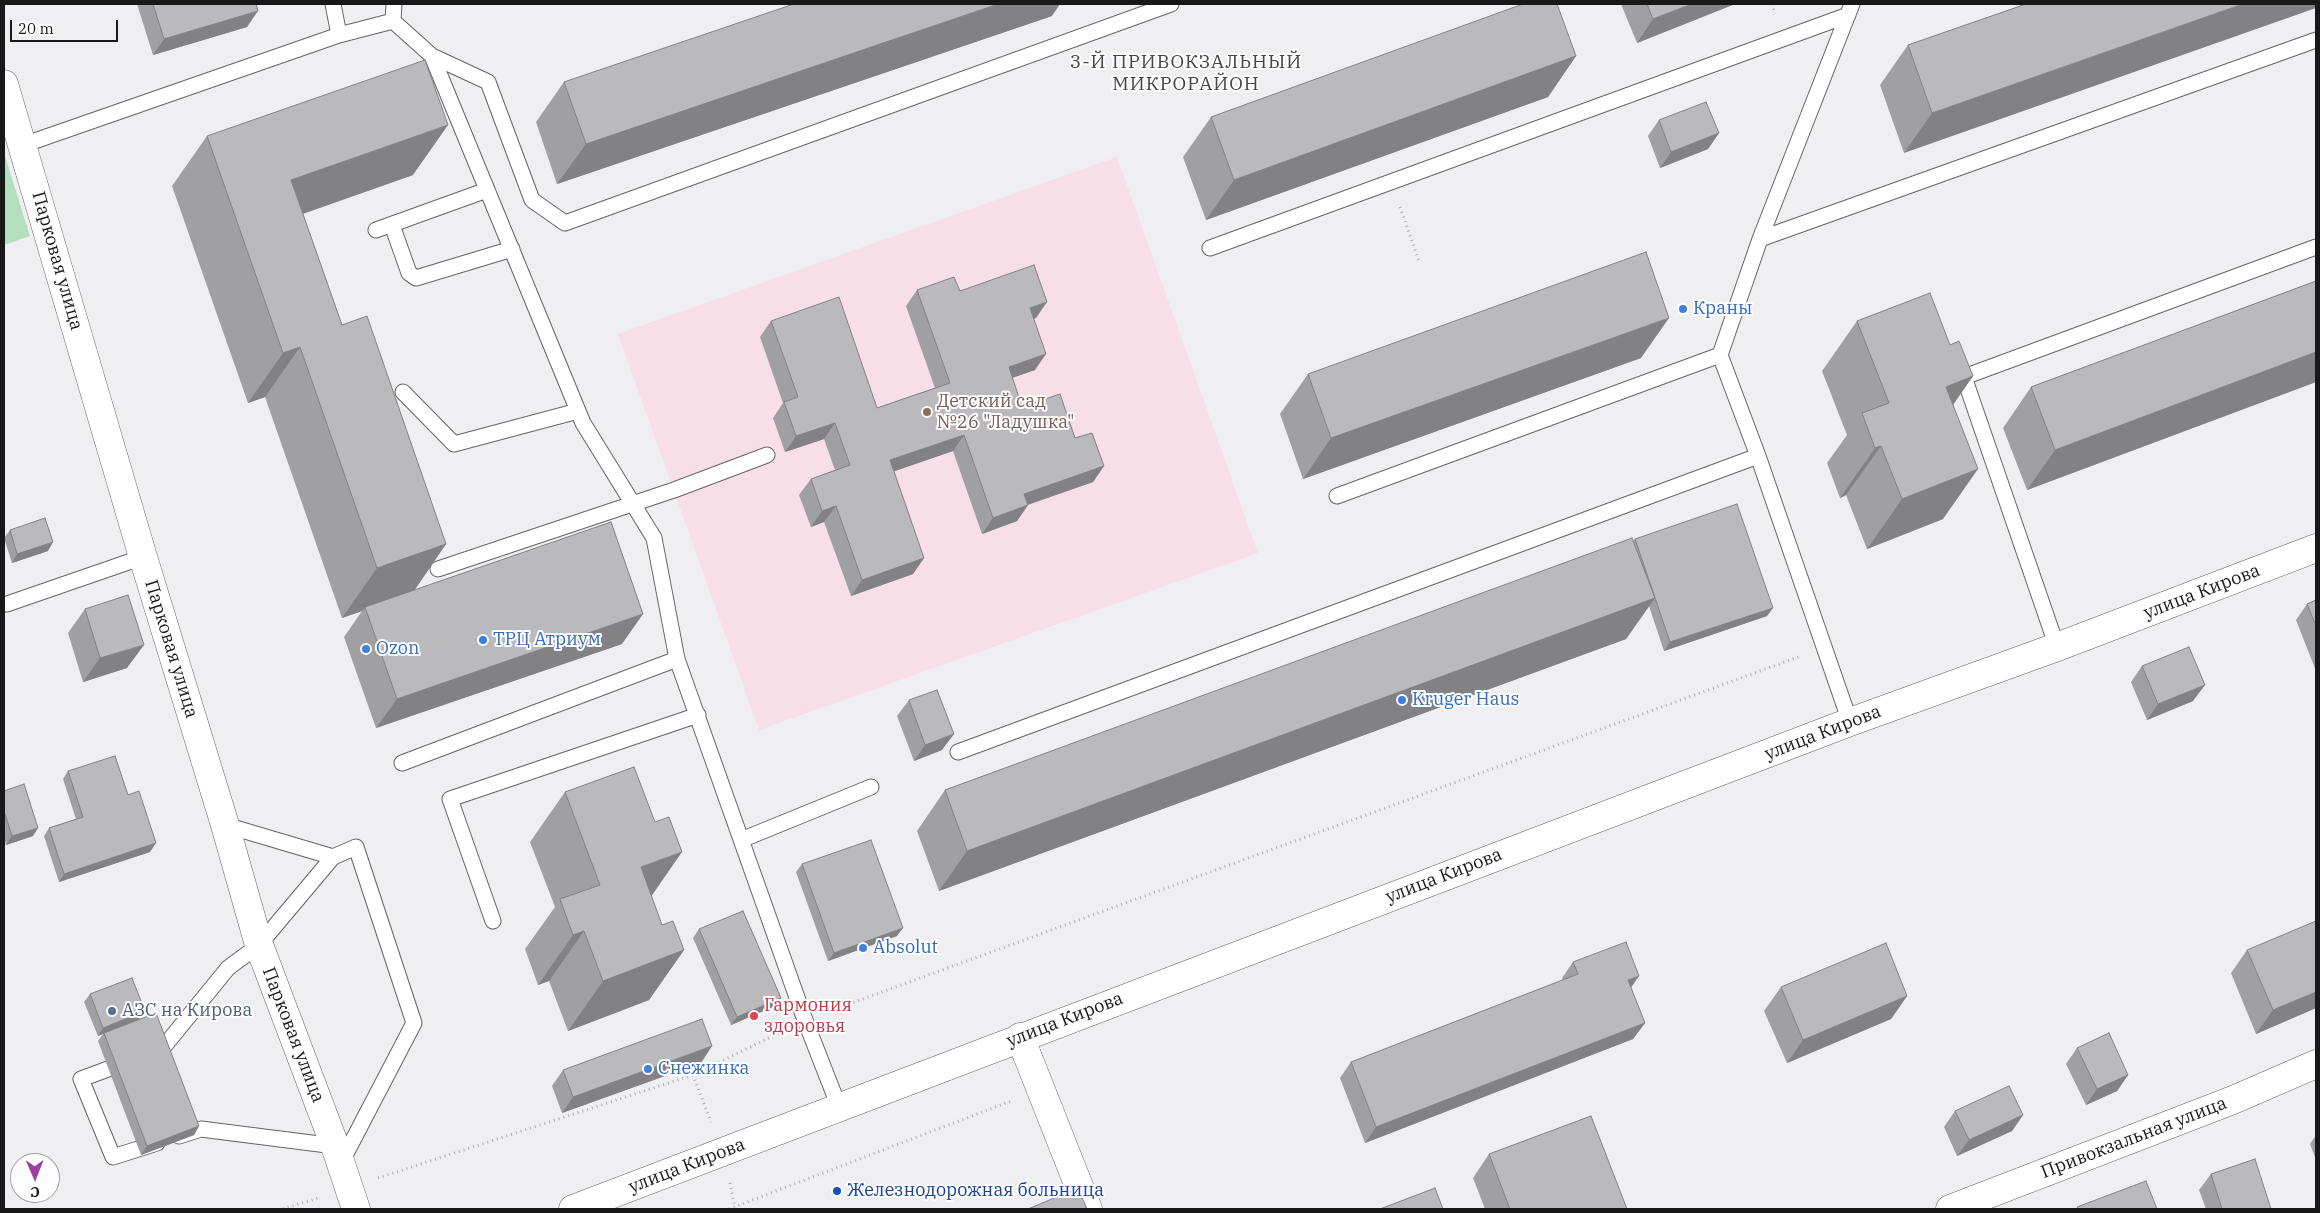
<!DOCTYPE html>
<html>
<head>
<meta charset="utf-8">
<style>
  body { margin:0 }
  #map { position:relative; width:2320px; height:1213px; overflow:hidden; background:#efeff2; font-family:"IBM Plex Serif",serif }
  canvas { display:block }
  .frame { position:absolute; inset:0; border:5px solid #181819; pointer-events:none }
  .north { position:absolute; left:10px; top:1153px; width:50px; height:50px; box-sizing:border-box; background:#fdfcff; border:1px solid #a1a1a3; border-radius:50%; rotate:179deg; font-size:14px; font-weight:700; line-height:20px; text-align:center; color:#181819 }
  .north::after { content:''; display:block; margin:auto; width:18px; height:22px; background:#9e3fa8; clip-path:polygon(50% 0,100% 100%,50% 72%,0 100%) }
  .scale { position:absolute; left:10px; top:20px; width:108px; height:22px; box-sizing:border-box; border:2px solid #181819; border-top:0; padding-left:6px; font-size:15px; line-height:18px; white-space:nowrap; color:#181819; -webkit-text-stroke:4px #fdfcff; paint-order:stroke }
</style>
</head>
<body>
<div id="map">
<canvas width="2320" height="1213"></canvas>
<div class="frame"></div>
<div class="north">С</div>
<div class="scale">20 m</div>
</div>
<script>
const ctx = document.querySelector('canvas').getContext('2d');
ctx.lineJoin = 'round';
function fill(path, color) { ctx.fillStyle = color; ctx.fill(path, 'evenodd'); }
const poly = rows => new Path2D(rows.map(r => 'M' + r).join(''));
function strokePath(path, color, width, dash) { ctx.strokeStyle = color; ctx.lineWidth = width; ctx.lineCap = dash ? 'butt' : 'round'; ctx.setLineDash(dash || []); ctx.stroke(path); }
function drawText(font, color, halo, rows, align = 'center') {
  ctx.font = font + ' "IBM Plex Serif",serif'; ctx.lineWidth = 4; ctx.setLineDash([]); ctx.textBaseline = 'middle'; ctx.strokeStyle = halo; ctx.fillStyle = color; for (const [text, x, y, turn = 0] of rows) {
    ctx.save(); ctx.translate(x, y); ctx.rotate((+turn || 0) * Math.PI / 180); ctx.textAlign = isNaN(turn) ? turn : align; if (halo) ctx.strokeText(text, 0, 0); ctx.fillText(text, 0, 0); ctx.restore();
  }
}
const education = poly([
  [1117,157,1258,553,759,730,618,334]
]);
const green = poly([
  [4,153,30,236,4,245]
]);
const path = poly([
  [1772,4,1775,14],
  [1400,207,1419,261],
  [830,1011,1801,656],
  [693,1075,711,1122],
  [378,1178,693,1075,781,1032],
  [730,1183,735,1207],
  [283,1209,318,1198],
  [729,1209,1011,1101]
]);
const lane = poly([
  [333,4,339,35],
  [393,21,432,56,583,423,654,538,677,659,805,1020,839,1107],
  [432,56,488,82,532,200,565,223,1171,4],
  [23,145,339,35,393,21,394,4],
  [392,225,409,273,416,278,512,249],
  [376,230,487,190],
  [1760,239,2316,40],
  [1210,248,1848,15],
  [403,392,454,444,578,411],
  [1337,496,1720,355],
  [438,569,674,490,767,455],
  [7,604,143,557],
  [2057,647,1964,377,2316,247],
  [1850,722,1758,456,1720,355,1760,239,1852,4],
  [958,752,1758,456],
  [402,763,677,659],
  [225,825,333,857],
  [741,840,871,787],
  [493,921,450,799,698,715],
  [151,1053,162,1049,228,968,259,945,333,857,356,847,414,1023,341,1163],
  [127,1062,81,1079,113,1157,157,1143],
  [179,1136,201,1129,335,1146]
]);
const street = poly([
  [1020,1037,1088,1209],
  [1950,1209,2233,1100,2316,1064]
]);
const secondary = poly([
  [4,84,143,557,225,825,259,945,335,1146,356,1209],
  [573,1209,1850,722,2057,647,2316,548]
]);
const wall = poly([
  [137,4,256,4,247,27,153,55],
  [1621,4,1735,4,1637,43],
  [2026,4,1904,153,1880,85,1908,45],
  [1052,16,557,184,536,122,564,82],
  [1576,56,1548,97,1206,220,1183,157,1211,117],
  [1659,120,1719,133,1708,149,1660,168,1648,136],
  [207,136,413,175,303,214,342,325,446,544,414,590,622,644,376,728,344,637,362,611,342,618,265,397,248,403,172,186],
  [2316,281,2316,382,2027,490,2003,428,2031,387],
  [917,290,960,291,1036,318,1033,319,1035,370,1012,378,1022,407,1075,438,1104,466,1093,482,1028,505,1017,521,982,534,953,451,893,471,924,558,913,574,851,596,824,522,811,527,799,495,811,479,835,470,824,439,785,452,773,418,783,403,760,337,771,321,877,408,935,388,906,306],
  [1857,321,1950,345,1973,376,1953,405,1943,519,1867,549,1846,495,1840,498,1827,463,1847,435,1822,371],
  [1641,358,1303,479,1280,414,1308,374],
  [10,530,48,551,12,563,4,538],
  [1635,539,1767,616,1664,651,1649,606,1626,639,939,891,917,831,945,790,1633,541],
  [2316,600,2316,671,2296,620,2307,604],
  [85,609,127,668,83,682,68,633],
  [2142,666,2193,701,2147,720,2131,682],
  [909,700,942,750,914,761,897,716],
  [68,771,128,795,150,852,59,882,44,836,49,828,76,819,63,779],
  [4,791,33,836,6,845,4,837],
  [565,792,651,896,662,925,684,950,649,1000,568,1031,549,981,538,985,525,949,555,907,530,842],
  [802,864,897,936,828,961,796,872],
  [699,929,781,998,775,1006,731,1025,693,938],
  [2247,950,2316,1008,2256,1034,2231,973],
  [1573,962,1631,988,1645,1023,1633,1039,1365,1143,1340,1078,1351,1062,1563,980,1562,978],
  [1781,987,1907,996,1891,1019,1787,1063,1764,1011],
  [90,994,145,1011,139,1019,199,1126,194,1135,141,1155,98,1041,103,1034,98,1036,84,1002],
  [2077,1048,2128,1075,2117,1091,2086,1105,2066,1064],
  [701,1063,562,1113,552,1086,563,1070],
  [1955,1111,2023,1115,2012,1131,1957,1156,1944,1127],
  [2316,1135,2316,1160,2310,1144],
  [1489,1154,1627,1209,1485,1209,1473,1178],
  [2211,1174,2271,1209,2206,1209,2199,1190]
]);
const shadedWall = poly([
  [998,4,1060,4,1052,16,557,184,586,144],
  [1692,4,1735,4,1637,43,1653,19],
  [2243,4,2316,4,2316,8,1904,153,1932,113],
  [258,11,247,27,153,55,164,39],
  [1576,56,1548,97,1206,220,1234,180],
  [448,125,413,175,256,230,291,180],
  [1719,133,1708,149,1660,168,1671,152],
  [1047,302,1036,318,1018,324,1030,308],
  [1669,318,1641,358,1303,479,1331,438],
  [300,347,265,397,248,403,283,353],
  [2316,352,2316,382,2027,490,2055,450],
  [1046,354,1035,370,997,383,1009,367],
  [1973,376,1938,426,1946,387],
  [835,423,824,439,785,452,796,436],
  [964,435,953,451,878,477,890,460],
  [1881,446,1846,495,1840,498,1875,448],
  [1104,466,1093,482,1012,510,1024,494],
  [1978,469,1943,519,1867,549,1902,499],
  [1028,505,1017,521,982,534,993,518],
  [836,506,824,522,811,527,822,511],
  [53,542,48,551,12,563,17,554],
  [446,544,412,594,365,607,362,611,342,618,377,568],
  [924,558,913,574,851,596,862,580],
  [1655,598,1626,639,939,891,967,851],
  [1773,608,1767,616,1664,651,1670,642],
  [643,614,622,644,376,728,397,699],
  [144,645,127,668,83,682,100,658],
  [2205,685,2193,701,2147,720,2158,704],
  [954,734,942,750,914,761,925,745],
  [38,828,33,836,6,845,12,836],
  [156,843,150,852,59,882,64,874],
  [682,852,648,901,641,867],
  [903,928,897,936,828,961,834,953],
  [584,931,549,981,538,985,573,935],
  [684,950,649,1000,568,1031,603,981],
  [1639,976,1628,992,1628,980],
  [2316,992,2316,1008,2256,1034,2273,1010],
  [1907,996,1891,1019,1787,1063,1803,1040],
  [781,998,775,1006,731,1025,737,1017],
  [145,1011,139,1019,104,1033,103,1034,98,1036,103,1028],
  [1645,1023,1633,1039,1365,1143,1376,1127],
  [712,1046,701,1063,562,1113,573,1097],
  [2128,1075,2117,1091,2086,1105,2097,1089],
  [2023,1115,2012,1131,1957,1156,1969,1140],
  [199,1126,194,1135,141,1155,147,1146]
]);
const building = poly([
  [153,4,256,4,258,11,164,39,153,4],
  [794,4,998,4,586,144,564,82,794,4],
  [1523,4,1557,4,1576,56,1234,180,1211,117,1523,4],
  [1647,4,1692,4,1653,19,1647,4],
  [2026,4,2243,4,1932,113,1908,45,2026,4],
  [425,60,448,125,291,180,342,325,367,316,446,544,377,568,300,347,283,353,207,136,425,60],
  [1706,102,1719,133,1671,152,1659,120,1706,102],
  [1646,252,1669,318,1331,438,1308,374,1646,252],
  [1034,265,1047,302,1030,308,1046,354,1009,367,1022,407,1060,394,1075,438,1092,433,1104,466,1024,494,1028,505,993,518,964,435,890,460,924,558,862,580,836,506,822,511,811,479,850,465,835,423,796,436,784,402,798,397,771,321,839,297,877,408,950,383,917,290,954,277,960,291,1034,265],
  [2316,281,2316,352,2055,450,2031,387,2316,281],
  [1930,293,1950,345,1959,341,1973,376,1946,387,1978,469,1902,499,1881,446,1875,448,1862,413,1889,403,1857,321,1930,293],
  [1737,504,1773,608,1670,642,1635,539,1737,504],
  [45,518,53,542,17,554,10,530,45,518],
  [611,522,643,614,397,699,365,607,611,522],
  [1632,538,1655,598,967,851,945,790,1632,538],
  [128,595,144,645,100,658,85,609,128,595],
  [2316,600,2316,626,2307,604,2316,600],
  [2189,647,2205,685,2158,704,2142,666,2189,647],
  [937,690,954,734,925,745,909,700,937,690],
  [115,756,128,795,139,791,156,843,64,874,49,828,83,817,68,771,115,756],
  [634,767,655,822,669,817,682,852,641,867,662,925,673,921,684,950,603,981,584,931,573,935,560,899,600,885,565,792,634,767],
  [24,784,38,828,12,836,4,811,4,791,24,784],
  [871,840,903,928,834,953,802,864,871,840],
  [743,911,781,998,737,1017,699,929,743,911],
  [2316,921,2316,992,2273,1010,2247,950,2316,921],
  [1626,942,1639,976,1628,980,1645,1023,1376,1127,1351,1062,1578,974,1573,962,1626,942],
  [1886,943,1907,996,1803,1040,1781,987,1886,943],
  [132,978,145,1011,103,1028,90,994,132,978],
  [156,1013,199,1126,147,1146,104,1033,156,1013],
  [702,1019,712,1046,573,1097,563,1070,702,1019],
  [2109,1033,2128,1075,2097,1089,2077,1048,2109,1033],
  [2009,1086,2023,1115,1969,1140,1955,1111,2009,1086],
  [1591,1116,1627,1209,1510,1209,1489,1154,1591,1116],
  [2255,1159,2271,1209,2222,1209,2211,1174,2255,1159],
  [2146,1181,2157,1209,2078,1209,2077,1207,2146,1181],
  [1078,1188,1087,1209,1028,1209,1078,1188],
  [1435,1188,1443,1209,1380,1209,1435,1188]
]);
const markers = [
  [1683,309,5,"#3f7fe0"],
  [927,412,5,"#8d6e63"],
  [483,640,5,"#3f7fe0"],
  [366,649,5,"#3f7fe0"],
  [1402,700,5,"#3f7fe0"],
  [863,948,5,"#3f7fe0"],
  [112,1011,5,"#5c6f8a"],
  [754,1016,5,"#e0444e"],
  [648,1069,5,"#3f7fe0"],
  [837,1191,5,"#1a4fb4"]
];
const streetNames = [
  ["Парковая улица",57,261,74],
  ["улица Кирова",2202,592,-21],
  ["Парковая улица",171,649,73],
  ["улица Кирова",1823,733,-21],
  ["улица Кирова",1444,876,-21],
  ["улица Кирова",1065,1020,-21],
  ["Парковая улица",293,1035,69],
  ["Привокзальная улица",2134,1138,-21],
  ["улица Кирова",687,1166,-21]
];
const shopNames = [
  ["Краны",1693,309],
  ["ТРЦ Атриум",493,640],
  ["Ozon",376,649],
  ["Kruger Haus",1412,700],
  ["Absolut",873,948],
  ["Снежинка",658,1069]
];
const educationNames = [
  ["Детский сад",937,402],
  ["№26 \"Ладушка\"",937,423]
];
const healthNames = [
  ["Гармония",764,1006],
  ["здоровья",764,1027]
];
const serviceNames = [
  ["АЗС на Кирова",122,1011]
];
const transitNames = [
  ["Железнодорожная больница",847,1191]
];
const neighbourhoodNames = [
  ["3-Й ПРИВОКЗАЛЬНЫЙ",1186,63],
  ["МИКРОРАЙОН",1186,85]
];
fill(education, '#f7dee7');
fill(green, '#b3dfbd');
strokePath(lane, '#646467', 17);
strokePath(street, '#646467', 29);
strokePath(secondary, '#646467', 29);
strokePath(path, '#adadaf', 3, [1, 4]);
strokePath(lane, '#fff', 15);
strokePath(street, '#fff', 28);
strokePath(secondary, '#fff', 28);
fill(wall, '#a09fa2');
fill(shadedWall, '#828284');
fill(building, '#bab9bc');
strokePath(building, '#828284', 1);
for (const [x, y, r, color] of markers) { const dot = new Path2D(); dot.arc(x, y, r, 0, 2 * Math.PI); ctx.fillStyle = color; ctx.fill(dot); strokePath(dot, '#fdfcff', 2); }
drawText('18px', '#181819', '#fdfcff', streetNames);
drawText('18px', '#366cbe', '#fdfcff', shopNames, 'left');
drawText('18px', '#785e54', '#fdfcff', educationNames, 'left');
drawText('18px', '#be3a42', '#fdfcff', healthNames, 'left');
drawText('18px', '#4e5e75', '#fdfcff', serviceNames, 'left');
drawText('18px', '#164399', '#fdfcff', transitNames, 'left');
ctx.letterSpacing = '1px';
drawText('19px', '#464648', '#fdfcff', neighbourhoodNames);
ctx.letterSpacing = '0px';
</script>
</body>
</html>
